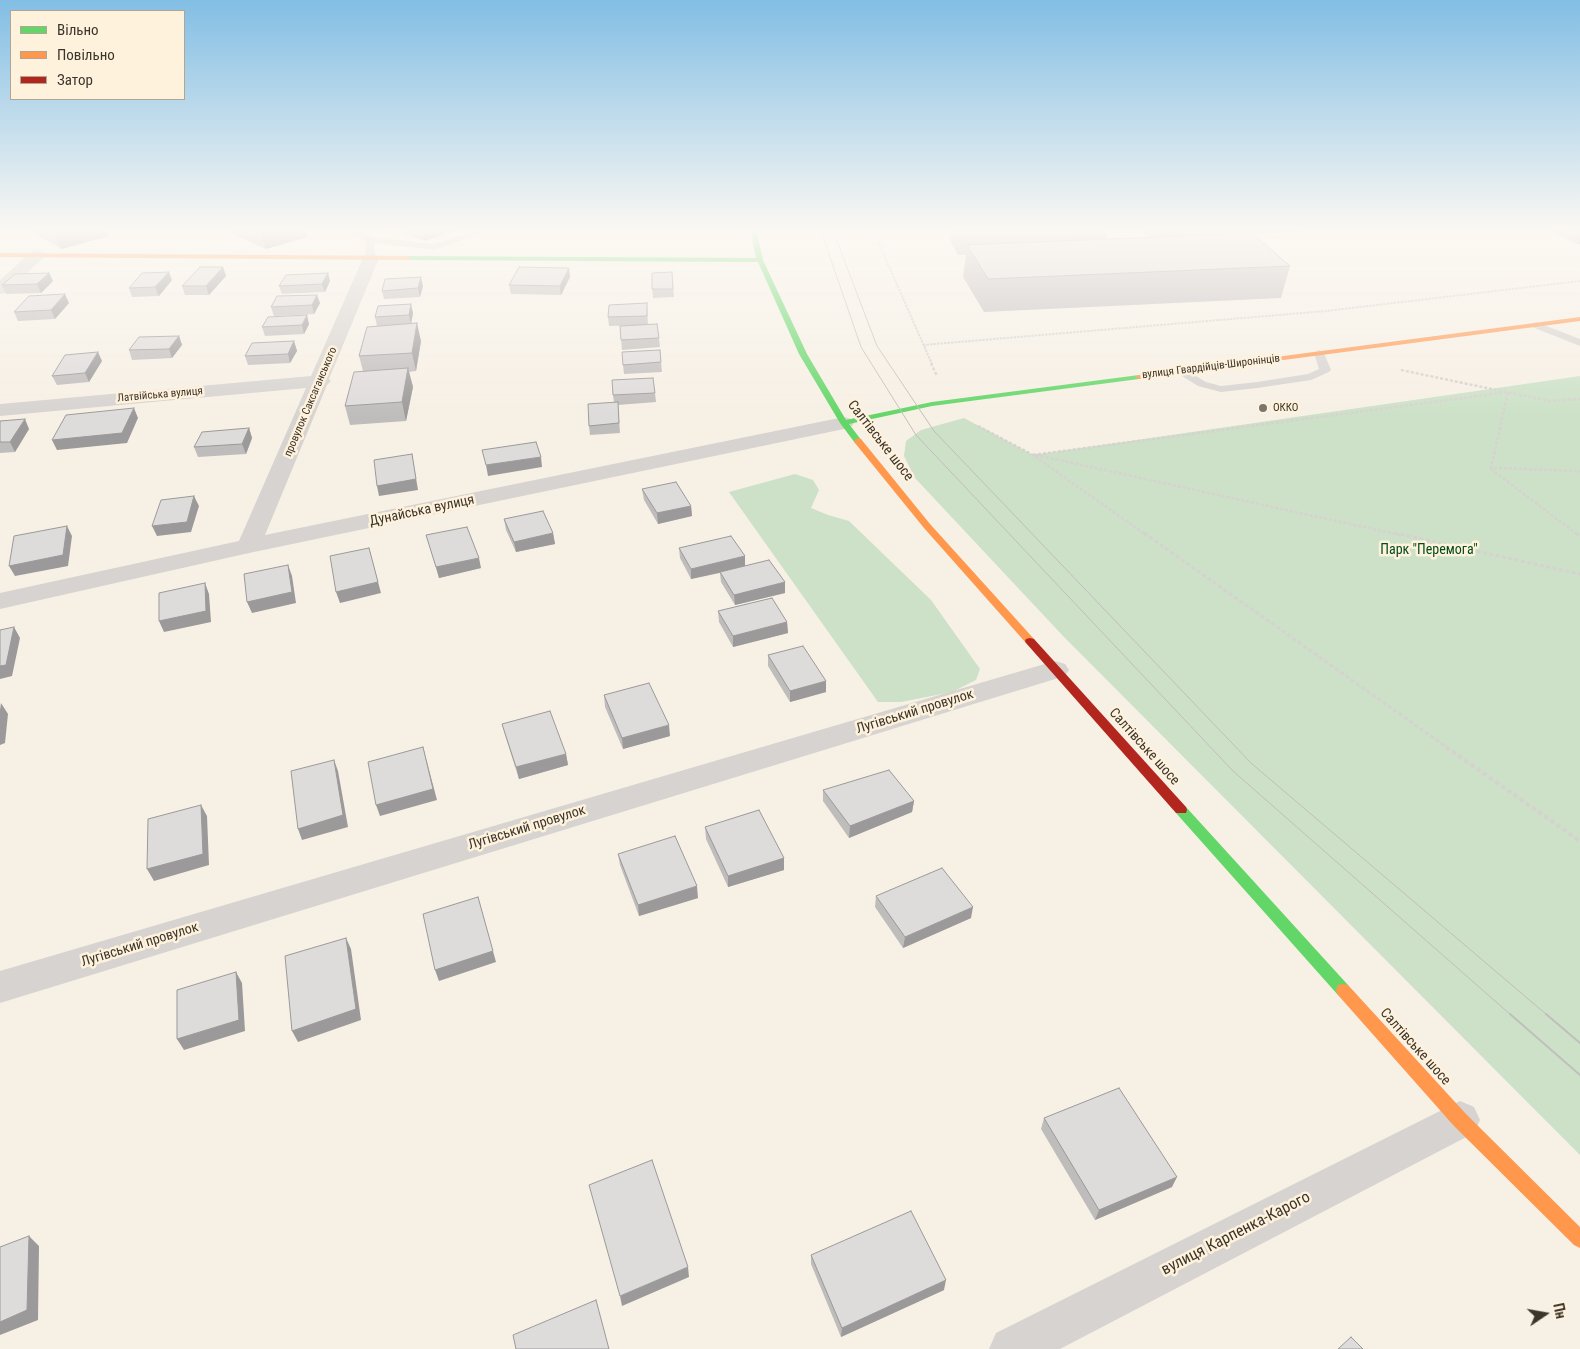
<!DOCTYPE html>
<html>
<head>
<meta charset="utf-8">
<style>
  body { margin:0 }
  #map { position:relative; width:1580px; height:1349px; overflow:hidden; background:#f7f0e5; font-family:"Roboto Condensed",sans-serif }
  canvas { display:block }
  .legend { position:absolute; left:10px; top:10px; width:175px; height:90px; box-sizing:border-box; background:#fff2dd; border:1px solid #b1a696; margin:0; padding:6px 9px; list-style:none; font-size:15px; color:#3b352b }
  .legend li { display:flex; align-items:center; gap:10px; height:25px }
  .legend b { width:25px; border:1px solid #b1a696 }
  .north { position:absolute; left:1520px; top:1289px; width:50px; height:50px; -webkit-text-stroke:4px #fff2dd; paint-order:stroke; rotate:78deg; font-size:14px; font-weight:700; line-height:20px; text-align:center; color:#3b352b }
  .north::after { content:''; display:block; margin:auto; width:18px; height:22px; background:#3b352b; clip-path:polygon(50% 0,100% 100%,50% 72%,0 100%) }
</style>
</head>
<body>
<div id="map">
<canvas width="1580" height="1349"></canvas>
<ul class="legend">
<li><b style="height:6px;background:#63d668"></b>Вільно</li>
<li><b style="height:6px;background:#ff974d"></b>Повільно</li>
<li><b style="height:6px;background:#b3261e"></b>Затор</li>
</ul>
<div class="north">Пн</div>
</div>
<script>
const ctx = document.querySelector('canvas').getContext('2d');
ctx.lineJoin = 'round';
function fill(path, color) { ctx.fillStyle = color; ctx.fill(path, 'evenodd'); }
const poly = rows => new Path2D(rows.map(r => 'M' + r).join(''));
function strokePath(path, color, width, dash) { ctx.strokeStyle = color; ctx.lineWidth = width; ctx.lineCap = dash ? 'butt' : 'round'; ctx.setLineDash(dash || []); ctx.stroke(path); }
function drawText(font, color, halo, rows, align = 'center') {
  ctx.font = font + ' "Roboto Condensed",sans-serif'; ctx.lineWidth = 5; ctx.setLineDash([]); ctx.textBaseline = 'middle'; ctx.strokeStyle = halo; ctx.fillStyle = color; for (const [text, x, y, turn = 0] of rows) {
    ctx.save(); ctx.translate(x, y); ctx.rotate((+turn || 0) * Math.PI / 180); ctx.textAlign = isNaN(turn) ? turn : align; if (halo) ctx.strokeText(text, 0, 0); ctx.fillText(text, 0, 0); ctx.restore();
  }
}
const green = poly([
  [1580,376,1580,1155,1064,637,915,478,904,456,906,441,921,430,964,418,1033,455],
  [795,474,813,480,819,490,811,508,828,515,849,521,931,600,980,669,976,680,952,692,901,702,878,702,729,492]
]);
const pathFar3 = poly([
  [872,228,932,364],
  [923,345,1326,311,1580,281]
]);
const pathFar2 = poly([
  [931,363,937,376],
  [1401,370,1549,401,1580,399],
  [978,426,1033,455,1146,535],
  [1033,455,1508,392,1491,468,1580,471],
  [1036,455,1400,535],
  [1491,469,1578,535]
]);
const pathFar1 = poly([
  [1144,533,1448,748],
  [1394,533,1580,574],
  [1576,533,1580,536]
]);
const path = poly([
  [1446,747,1580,841]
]);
const lane = poly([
  [335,228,347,228,371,237,434,244,483,228,496,228,435,250,374,243,376,258,371,261,366,258,365,241,335,228],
  [1536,322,1580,339,1580,346,1532,327,1531,325,1536,322],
  [1319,350,1324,353,1331,370,1329,372,1311,380,1257,388,1221,392,1198,386,1174,371,1180,368,1184,369,1206,382,1221,386,1257,382,1308,374,1319,369,1314,353,1319,350]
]);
const street = poly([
  [37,250,43,252,45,255,43,258,6,293,0,294,0,280,31,252,37,250],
  [371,253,377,255,379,258,329,379,331,381,327,385,265,535,844,417,851,419,854,423,851,427,844,429,249,553,0,609,0,593,239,541,306,388,0,416,0,404,311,376,363,258,365,255,371,253],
  [1055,661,1065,664,1069,670,1065,676,0,1003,0,971,1055,661],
  [1460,1101,1474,1107,1480,1120,1474,1133,1060,1349,989,1349,996,1333,1460,1101]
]);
const fast = poly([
  [750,228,756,228,763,260,807,354,846,420,932,402,1139,375,1143,377,1139,379,932,406,849,424,862,441,858,444,855,443,840,423,799,354,758,262,408,260,405,258,408,256,756,258,750,228],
  [1181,805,1186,807,1348,985,1350,990,1348,995,1343,996,1338,995,1176,813,1175,810,1176,807,1181,805]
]);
const slow = poly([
  [0,253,408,256,411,258,408,260,0,257,0,253],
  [1580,317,1580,321,1139,379,1135,377,1139,375,1580,317],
  [858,438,861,439,930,524,1034,639,1035,641,1034,643,1026,643,924,528,855,443,854,441,858,438],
  [1343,984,1348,985,1466,1114,1580,1227,1580,1248,1574,1245,1454,1126,1338,995,1336,990,1338,985,1343,984]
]);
const jam = poly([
  [1030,638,1034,639,1186,807,1187,810,1186,813,1176,813,1026,643,1025,641,1026,639,1030,638]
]);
const tramFar1 = poly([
  [820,228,861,347,916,435,1233,771,1511,1015],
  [832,228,877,346,934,431,1251,763,1547,1015]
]);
const tram = poly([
  [1510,1014,1580,1075],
  [1546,1014,1580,1043]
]);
const wall = poly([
  [25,228,105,228,108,236,62,249],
  [220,228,305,228,307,237,266,249],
  [402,228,464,228,424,241,403,233],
  [951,228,1108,228,1106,239,1147,237,1139,228,1343,228,1342,230,1253,234,1290,266,1281,298,984,312,963,277,966,255,958,255,950,240],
  [1545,228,1580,228,1580,244,1577,244],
  [223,267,226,276,209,295,185,295,182,286],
  [569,268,570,277,561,295,511,294,509,285],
  [672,272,674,297,653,298,652,289],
  [49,273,53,281,41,293,6,294,2,285],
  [328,273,330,281,325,292,282,294,279,286],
  [172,280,159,296,132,297,129,288],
  [423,286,420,297,384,299,382,291],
  [69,303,55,319,18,321,14,312],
  [320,303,314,314,274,316,271,307],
  [647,303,648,325,609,326,608,317],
  [413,313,411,324,377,326,375,317],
  [309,324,304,334,265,336,262,327],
  [620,326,659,338,660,347,622,350],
  [179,336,182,345,172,358,132,360,129,350],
  [294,341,297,351,290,363,248,365,245,356],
  [421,341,416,371,409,372,413,387,406,421,350,425,345,406,363,371,359,356],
  [660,350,662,372,624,374,623,365],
  [102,361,89,382,57,385,52,376],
  [655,393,656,402,618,405,620,433,590,435,589,426,614,402,613,395],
  [0,421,29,429,15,452,0,453],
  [249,428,252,438,246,454,198,457,194,447],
  [642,489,691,506,692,516,658,524,644,500],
  [504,519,553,533,555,544,516,552,506,530],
  [426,535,481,568,439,578],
  [679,548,745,556,745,566,785,593,735,605,721,582,720,573,691,579,680,558],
  [718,611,787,622,788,633,733,647,719,622],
  [768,655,826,681,826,692,790,702,768,666],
  [604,695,670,736,623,749,605,707],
  [502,724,566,754,568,765,519,779,505,735],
  [823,790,914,801,912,812,849,838,823,801],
  [705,827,784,858,784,870,728,887,706,839],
  [618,854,698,898,639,916,620,865],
  [876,896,971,918,903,948,875,907],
  [1044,1118,1172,1187,1095,1220,1041,1129],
  [811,1255,944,1290,841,1337,811,1264]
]);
const shadedWall = poly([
  [53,228,105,228,108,236,62,249],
  [259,228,305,228,307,237,266,249],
  [421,228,464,228,424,241],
  [1580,238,1580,244,1577,244],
  [223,267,226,276,209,295,206,286],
  [569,268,570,277,561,295,560,286],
  [169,272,172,280,159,296,155,287],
  [49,273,53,281,41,293,37,284],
  [328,273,330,281,325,292,322,284],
  [421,277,423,286,420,297,418,288],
  [65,294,69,303,55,319,51,310],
  [317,295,320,303,314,314,312,305],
  [411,304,413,313,411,324,409,315],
  [307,315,309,324,304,334,302,325],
  [417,323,421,341,416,371,412,353],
  [179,336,182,345,172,358,169,349],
  [294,341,297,351,290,363,288,354],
  [98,352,102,361,89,382,85,373],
  [408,368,413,387,406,421,402,402],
  [134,408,138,418,127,443,57,450,52,440],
  [25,419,29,429,15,452,10,442],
  [249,428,252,438,246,454,242,444],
  [412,454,418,490,379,496,377,486],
  [541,457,542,467,488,476,486,465],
  [194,496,199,506,191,532,157,536,152,526],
  [691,506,692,516,658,524,657,513],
  [67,526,72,536,68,566,15,576,9,566],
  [553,533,555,544,516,552,514,542],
  [369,548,381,593,340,603,336,592],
  [745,556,745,567,691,579,691,569],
  [479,558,481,568,439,578,436,567],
  [288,565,292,576,296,603,252,613,247,602],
  [785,582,785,593,735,605,734,595],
  [205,583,209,594,211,622,164,632,159,621],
  [787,622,788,633,733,647,733,636],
  [14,627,20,638,12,676,0,679,0,666],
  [826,681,826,692,790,702,790,691],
  [1,703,8,714,5,743,0,745,0,710],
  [669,725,670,736,623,749,622,738],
  [423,747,437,800,380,816,376,805],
  [566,754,568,765,519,779,516,767],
  [334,760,338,771,348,827,302,840,298,829],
  [914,801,912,812,849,838,850,826],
  [201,805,207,816,209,865,154,881,147,869],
  [784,858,784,870,728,887,728,876],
  [697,886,698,898,639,916,638,905],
  [478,897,496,962,439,981,435,970],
  [973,907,971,918,903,948,905,937],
  [346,938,351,949,361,1020,298,1042,292,1031],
  [236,972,242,983,245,1031,184,1050,177,1039],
  [1177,1177,1172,1187,1095,1220,1099,1210],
  [29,1236,39,1246,38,1320,0,1335,0,1322],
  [688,1267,689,1277,622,1306,620,1296],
  [946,1280,944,1290,841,1337,842,1328]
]);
const building = poly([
  [1148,228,1182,228,1149,229,1148,228],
  [1252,233,1290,266,988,279,967,245,1252,233],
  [200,267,223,267,206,286,182,286,200,267],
  [519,267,569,268,560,286,509,285,519,267],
  [169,272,155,287,129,288,142,273,169,272],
  [672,272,673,289,652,289,652,273,672,272],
  [49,273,37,284,2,285,15,274,49,273],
  [328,273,322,284,279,286,286,275,328,273],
  [421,277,418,288,382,291,385,279,421,277],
  [65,294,51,310,14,312,29,296,65,294],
  [317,295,312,305,271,307,277,296,317,295],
  [647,303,647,316,608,317,609,305,647,303],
  [411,304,409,315,375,317,378,306,411,304],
  [307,315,302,325,262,327,268,317,307,315],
  [417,323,412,353,359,356,367,327,417,323],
  [657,324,659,338,621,340,620,326,657,324],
  [179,336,169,349,129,350,139,337,179,336],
  [294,341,288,354,245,356,252,343,294,341],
  [660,350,661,362,623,365,622,352,660,350],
  [98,352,85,373,52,376,65,355,98,352],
  [408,368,402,402,345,406,354,372,408,368],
  [653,378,655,393,613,395,612,380,653,378],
  [618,402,619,423,589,426,588,404,618,402],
  [134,408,122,433,52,440,66,415,134,408],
  [25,419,10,442,0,442,0,421,25,419],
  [249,428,242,444,194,447,202,432,249,428],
  [536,442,541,457,486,465,482,450,536,442],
  [412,454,416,479,377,486,374,460,412,454],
  [676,482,691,506,657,513,642,489,676,482],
  [194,496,187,522,152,526,161,500,194,496],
  [543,511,553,533,514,542,504,519,543,511],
  [67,526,63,555,9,566,14,536,67,526],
  [467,527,479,558,436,567,426,535,467,527],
  [731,536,745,556,691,569,679,548,731,536],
  [369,548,378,582,336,592,330,556,369,548],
  [769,560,785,582,734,595,720,572,769,560],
  [288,565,292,592,247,602,244,574,288,565],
  [205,583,206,611,159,621,159,593,205,583],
  [772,598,787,622,733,636,718,611,772,598],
  [14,627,6,665,0,666,0,630,14,627],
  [803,646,826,681,790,691,768,655,803,646],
  [649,683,669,725,622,738,604,695,649,683],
  [550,711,566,754,516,767,502,724,550,711],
  [423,747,433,789,376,805,368,762,423,747],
  [334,760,343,815,298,829,291,771,334,760],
  [889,770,914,801,850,826,823,790,889,770],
  [201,805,203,854,147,869,148,819,201,805],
  [759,810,784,858,728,876,705,827,759,810],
  [675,836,697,886,638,905,618,854,675,836],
  [942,868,973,907,905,937,876,896,942,868],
  [478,897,493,951,435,970,423,914,478,897],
  [346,938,356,1009,292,1031,285,956,346,938],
  [236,972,239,1020,177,1039,177,990,236,972],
  [1119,1088,1177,1177,1099,1210,1044,1118,1119,1088],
  [652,1160,688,1267,620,1296,589,1185,652,1160],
  [911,1211,946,1280,842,1328,811,1255,911,1211],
  [29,1236,27,1310,0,1322,0,1247,29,1236],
  [596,1300,609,1349,516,1349,513,1335,596,1300],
  [1351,1337,1363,1349,1338,1349,1351,1337]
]);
const markers = [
  [1263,408,5,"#7d766c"]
];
const farStreetnames = [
  ["вулиця Гвардійців-Широнінців",1211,367,-7],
  ["Латвійська вулиця",160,395,-5],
  ["провулок Саксаганського",311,402,-67]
];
const farPoinames = [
  ["ОККО",1273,408]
];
const streetNames = [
  ["Салтівське шосе",880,441,52],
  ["Дунайська вулиця",422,511,-12],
  ["Лугівський провулок",915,712,-17],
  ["Салтівське шосе",1144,747,48],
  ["Лугівський провулок",527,828,-17],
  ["Лугівський провулок",140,945,-17],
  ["Салтівське шосе",1415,1047,48]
];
const parkNames = [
  ["Парк \"Перемога\"",1429,550]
];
const nearStreetnames = [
  ["вулиця Карпенка-Карого",1236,1234,-27]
];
fill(green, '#cce1c7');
strokePath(pathFar3, '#d6d2cf', 2, [2.5, 1]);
strokePath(pathFar2, '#d6d2cf', 2.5, [3, 2]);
strokePath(pathFar1, '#d6d2cf', 3, [4, 2.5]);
strokePath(path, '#d6d2cf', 4, [4.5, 3]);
fill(lane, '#d6d3d0');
fill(street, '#d6d3d0');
fill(fast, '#63d668');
fill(slow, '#ff974d');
fill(jam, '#b3261e');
strokePath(tramFar1, '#c1bfbb', 1);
strokePath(tram, '#c1bfbb', 2);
fill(wall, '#bfbcbc');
fill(shadedWall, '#9b9999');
fill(building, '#dedbdb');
strokePath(building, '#9b9999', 1);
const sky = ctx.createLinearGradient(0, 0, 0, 417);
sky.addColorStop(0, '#82bee4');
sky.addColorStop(0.55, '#fbf8f3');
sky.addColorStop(1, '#fbf8f300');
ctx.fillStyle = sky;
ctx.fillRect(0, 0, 1580, 417);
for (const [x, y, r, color] of markers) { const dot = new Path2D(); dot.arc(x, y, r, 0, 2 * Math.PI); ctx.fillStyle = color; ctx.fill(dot); strokePath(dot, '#fff2dd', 2); }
drawText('11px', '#3b352b', '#fff2dd', farStreetnames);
drawText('11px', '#3b352b', '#fff2dd', farPoinames, 'left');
drawText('14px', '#3b352b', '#fff2dd', streetNames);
drawText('14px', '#004c1b', '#fff2dd', parkNames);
drawText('16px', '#3b352b', '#fff2dd', nearStreetnames);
</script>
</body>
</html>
